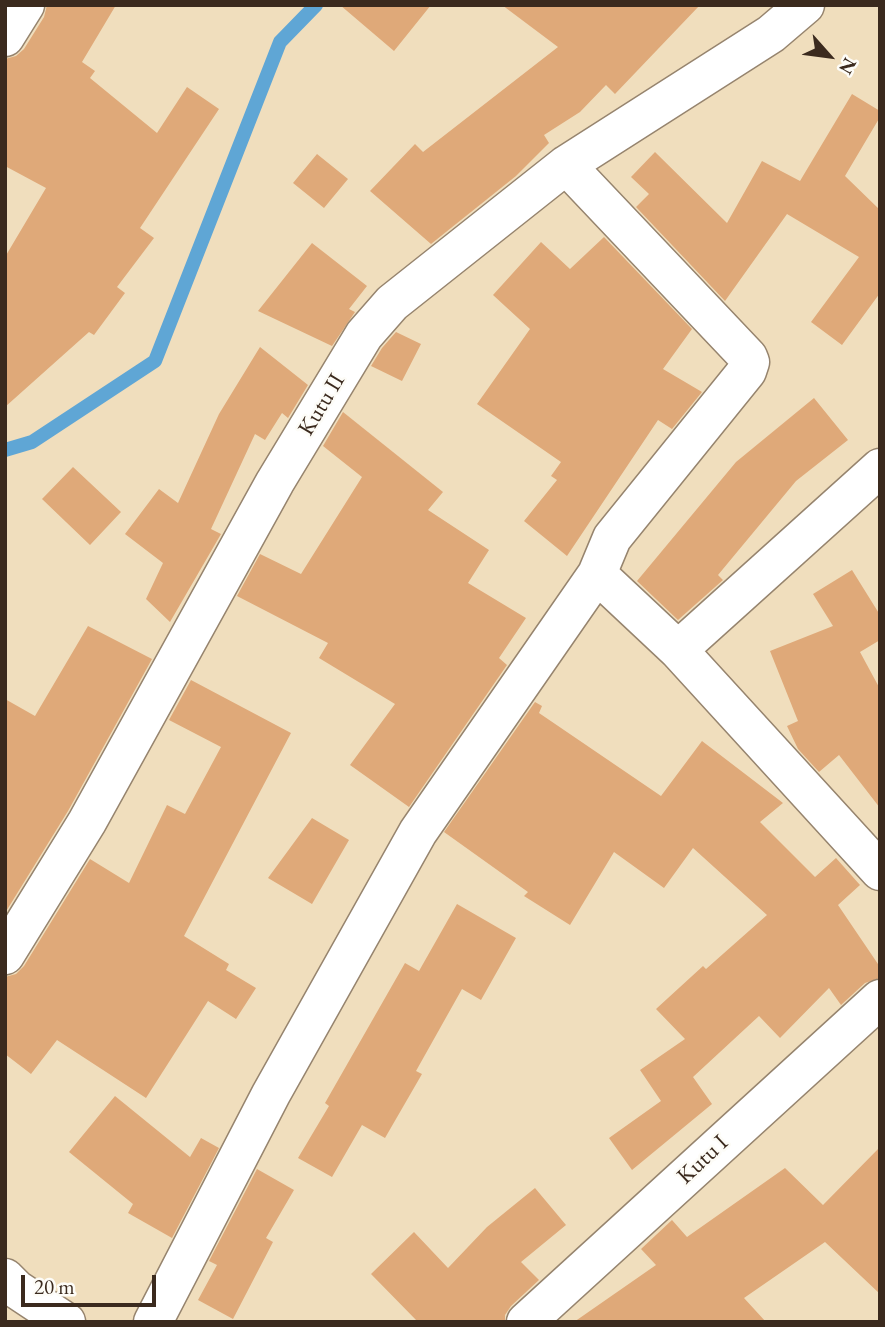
<!DOCTYPE html>
<html>
<head>
<meta charset="utf-8">
<style>
  body { margin:0 }
  #map { position:relative; width:885px; height:1327px; overflow:hidden; background:#f0debd; font-family:"EB Garamond",serif }
  canvas { display:block }
  .frame { position:absolute; inset:0; border:7px solid #3b2a1e; pointer-events:none }
  .north { position:absolute; left:794px; top:21px; width:70px; height:70px; -webkit-text-stroke:5px #fdfcf7; paint-order:stroke; rotate:118deg; font-size:19px; font-weight:700; line-height:28px; text-align:center; color:#3b2a1e }
  .north::after { content:''; display:block; margin:auto; width:24px; height:32px; background:#3b2a1e; clip-path:polygon(50% 0,100% 100%,50% 72%,0 100%) }
  .scale { position:absolute; left:21px; top:1275px; width:135px; height:32px; box-sizing:border-box; border:4px solid #3b2a1e; border-top:0; padding-left:9px; font-size:21px; line-height:24px; white-space:nowrap; color:#3b2a1e; -webkit-text-stroke:5px #fdfcf7; paint-order:stroke }
</style>
</head>
<body>
<div id="map">
<canvas width="885" height="1327"></canvas>
<div class="frame"></div>
<div class="north">N</div>
<div class="scale">20 m</div>
</div>
<script>
const ctx = document.querySelector('canvas').getContext('2d');
ctx.lineJoin = 'round';
const poly = rows => new Path2D(rows.map(r => 'M' + r).join(''));
function strokePath(path, color, width, dash) { ctx.strokeStyle = color; ctx.lineWidth = width; ctx.lineCap = dash ? 'butt' : 'round'; ctx.setLineDash(dash || []); ctx.stroke(path); }
function fill(path, color) { ctx.fillStyle = color; ctx.fill(path, 'evenodd'); }
function drawText(font, color, halo, rows, align = 'center') {
  ctx.font = font + ' "EB Garamond",serif'; ctx.lineWidth = 5; ctx.setLineDash([]); ctx.textBaseline = 'middle'; ctx.strokeStyle = halo; ctx.fillStyle = color; for (const [text, x, y, turn = 0] of rows) {
    ctx.save(); ctx.translate(x, y); ctx.rotate((+turn || 0) * Math.PI / 180); ctx.textAlign = isNaN(turn) ? turn : align; if (halo) ctx.strokeText(text, 0, 0); ctx.fillText(text, 0, 0); ctx.restore();
  }
}
const stream = poly([
  [5,450,32,442,155,361,280,42,316,5]
]);
const building = poly([
  [47,5,116,5,82,62,95,71,90,78,157,133,187,87,219,109,140,228,154,238,117,287,125,293,94,335,89,332,5,407,5,257,46,188,5,166,5,59,16,56,24,49,44,17],
  [340,5,431,5,394,51],
  [502,5,700,5,615,94,606,85,580,112,544,135,549,143,516,176,431,244,370,191,415,144,423,152,558,47],
  [852,94,880,111,880,117,845,176,880,210,880,293,842,345,811,322,859,257,787,214,725,301,636,207,649,194,631,177,655,152,727,223,762,161,800,181],
  [317,154,348,179,324,208,293,183],
  [604,237,692,329,663,369,702,392,672,429,658,420,567,556,524,521,557,480,551,476,561,462,477,404,530,329,493,295,541,242,570,269],
  [312,243,367,286,349,309,355,312,332,346,258,311],
  [396,332,421,344,402,381,371,366,382,348],
  [260,347,308,385,288,418,282,413,265,440,255,434,211,529,221,534,170,622,146,599,163,563,125,534,159,489,178,503,219,414],
  [814,398,848,440,796,481,718,575,723,580,678,620,637,581,736,462],
  [343,412,443,492,428,510,489,550,468,583,526,618,499,658,507,665,409,807,350,765,395,704,319,658,328,643,237,596,260,554,301,574,362,477,323,446],
  [73,467,121,512,90,545,42,499],
  [852,570,880,615,880,640,860,652,880,689,880,808,839,755,819,772,798,749,787,726,798,721,770,651,833,626,813,594],
  [88,626,152,659,68,811,5,913,5,699,35,716],
  [191,680,291,733,184,936,229,964,226,970,256,988,236,1019,208,1001,146,1098,57,1040,31,1074,5,1054,5,977,16,974,24,966,90,859,129,883,167,805,185,814,221,747,169,720],
  [535,702,542,706,539,713,661,796,702,741,783,803,760,822,815,877,836,858,860,885,838,905,880,967,880,978,865,983,841,1005,829,988,780,1038,759,1016,693,1077,712,1104,632,1170,609,1138,661,1101,640,1070,685,1039,656,1009,703,966,706,969,767,915,693,848,664,888,614,852,570,925,524,896,528,892,444,832],
  [312,818,349,840,312,904,268,878],
  [457,904,516,938,481,1000,462,989,416,1071,422,1074,385,1138,362,1125,332,1177,298,1158,329,1106,325,1103,405,963,419,971],
  [115,1096,190,1157,201,1138,219,1148,172,1238,128,1213,133,1204,69,1152],
  [880,1147,880,1294,825,1242,744,1298,766,1322,574,1322,656,1265,641,1249,672,1220,687,1237,785,1168,823,1205],
  [257,1169,294,1190,266,1238,273,1242,233,1319,198,1300,217,1265,209,1261],
  [535,1188,566,1225,521,1262,539,1280,511,1306,505,1315,505,1322,418,1322,371,1274,414,1232,448,1268,487,1227]
]);
const minor = poly([
  [5,37,25,5],
  [597,574,678,650,880,871],
  [678,650,880,468],
  [5,955,87,822,275,482,364,335,392,303,566,165,771,34,805,5],
  [5,1278,16,1289,66,1322],
  [153,1322,271,1094,418,832,597,574,612,538,747,371,750,362,748,357,566,165],
  [526,1322,880,999]
]);
const streetNames = [
  ["Kutu II",322,405,-59],
  ["Kutu I",703,1160,-43]
];
strokePath(stream, '#5fa6d5', 14);
fill(building, '#dfa979');
strokePath(minor, '#96846e', 41);
strokePath(minor, '#fff', 38);
drawText('23px', '#3b2a1e', '#fdfcf7', streetNames);
</script>
</body>
</html>
